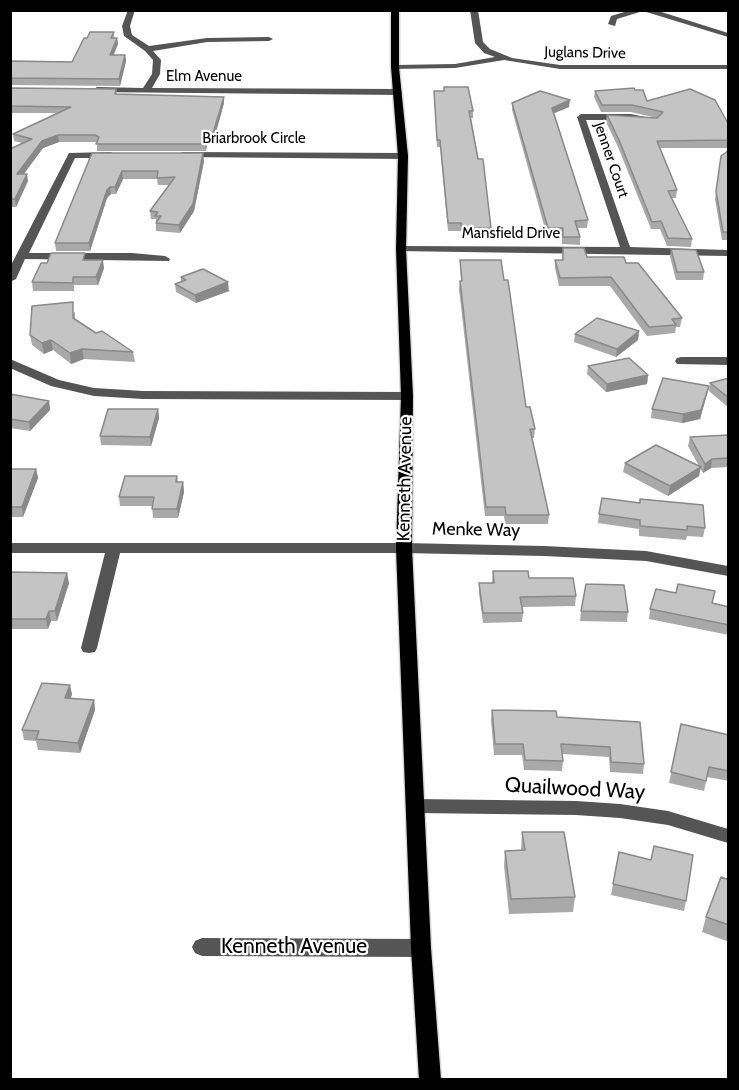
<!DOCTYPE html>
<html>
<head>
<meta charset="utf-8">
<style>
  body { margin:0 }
  #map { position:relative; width:739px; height:1090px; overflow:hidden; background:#fff; font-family:Cabin,sans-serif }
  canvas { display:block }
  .frame { position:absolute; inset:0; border:12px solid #000; pointer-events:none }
</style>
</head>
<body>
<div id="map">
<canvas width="739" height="1090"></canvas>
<div class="frame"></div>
</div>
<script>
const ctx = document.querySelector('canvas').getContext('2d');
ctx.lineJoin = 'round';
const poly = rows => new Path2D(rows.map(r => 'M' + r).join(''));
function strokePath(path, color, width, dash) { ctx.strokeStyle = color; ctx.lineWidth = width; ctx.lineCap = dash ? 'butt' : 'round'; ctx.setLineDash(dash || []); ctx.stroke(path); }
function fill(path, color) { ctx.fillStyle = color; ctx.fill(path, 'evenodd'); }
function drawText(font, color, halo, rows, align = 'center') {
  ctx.font = font + ' Cabin,sans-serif'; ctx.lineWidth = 4.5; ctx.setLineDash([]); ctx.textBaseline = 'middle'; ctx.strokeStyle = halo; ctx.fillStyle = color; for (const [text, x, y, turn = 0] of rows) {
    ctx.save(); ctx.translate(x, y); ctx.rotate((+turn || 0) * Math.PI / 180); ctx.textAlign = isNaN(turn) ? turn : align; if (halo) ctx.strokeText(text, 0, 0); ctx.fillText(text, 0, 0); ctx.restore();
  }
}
const minor = poly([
  [128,10,135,10,130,26,132,35,149,46,207,38,269,37,273,39,269,41,207,42,153,51,161,60,160,74,152,88,398,89,402,92,398,95,94,92,93,90,97,87,143,88,152,74,153,60,145,51,124,36,122,26,128,10],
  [470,10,478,10,483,42,490,49,512,58,560,65,728,65,728,69,560,69,504,60,455,68,392,69,391,67,395,65,455,64,495,57,484,53,475,43,470,10],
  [631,10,655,10,728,33,728,37,643,11,617,19,615,26,608,24,611,16,631,10],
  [581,114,631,114,660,120,656,123,631,120,586,120,630,247,728,250,728,256,397,251,396,249,401,246,620,247,577,117,581,114],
  [183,152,403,153,408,156,403,159,180,157,180,153,183,152],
  [69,153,111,152,116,155,111,158,75,158,29,253,132,253,165,256,170,259,169,261,25,259,16,279,10,282,10,267,69,153],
  [681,357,728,357,728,365,677,364,675,361,677,358,681,357],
  [10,359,59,380,94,388,143,391,407,392,413,396,407,400,143,399,94,396,51,386,10,368,10,359],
  [10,543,404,543,544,546,646,551,728,566,728,576,646,561,544,556,404,553,120,553,97,648,95,652,89,653,83,652,81,648,105,553,10,553,10,543],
  [415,799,576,801,620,804,668,811,728,829,728,843,668,825,620,818,576,815,415,813,408,811,406,806,408,801,415,799],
  [202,938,421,939,428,942,431,948,428,954,421,957,202,956,195,953,192,947,195,941,202,938]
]);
const major = poly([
  [391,10,399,10,399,67,408,156,406,249,413,396,412,548,431,948,441,1080,419,1080,411,948,396,548,401,396,396,249,398,156,391,67,391,10]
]);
const wall = poly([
  [114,32,114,38,117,38,118,44,113,55,125,55,126,61,120,86,10,85,10,61,72,62,87,38],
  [10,88,116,89,117,94,224,103,213,143,207,143,206,151,97,151,97,143,96,142,59,142,43,148,23,174,28,181,16,207,12,207,10,211,10,149,22,143,14,141,13,134,57,113,10,113],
  [635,90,647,101,729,125,729,148,660,148,677,190,676,198,672,198,692,239,691,247,667,246,660,229,651,229,618,147,606,122,607,115,657,118,631,112,601,112,594,97,595,91],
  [434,91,473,111,473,118,471,118,491,228,490,236,461,235,461,231,448,231,440,147,437,147],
  [512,103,569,107,554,113,588,220,587,228,578,228,580,237,580,245,562,244,562,236,547,236,512,110],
  [729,150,729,240,722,240,715,199,721,156],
  [92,153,204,161,194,211,180,233,156,231,156,219,151,219,150,211,169,185,158,185,157,179,123,179,116,194,111,194,107,198,90,251,56,251,55,243],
  [563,248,587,257,626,263,682,318,680,327,676,327,675,333,647,336,610,286,559,286,555,268,555,260,562,260],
  [671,249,704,272,703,280,676,280,670,257],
  [86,260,104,268,98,285,74,285,74,291,33,291,32,282],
  [460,260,504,280,526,407,535,429,534,438,532,438,549,515,548,524,505,524,504,516,485,516,459,289,460,281,461,281],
  [181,277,229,291,196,303,176,292,175,284,181,282],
  [75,312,75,319,96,333,133,352,135,362,84,359,71,364,53,350,44,354,32,345,30,335],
  [639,331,638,340,616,357,574,342,575,334],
  [588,366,648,375,647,384,606,392,587,374],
  [729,378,729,408,709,391,710,383],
  [709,386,707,394,700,419,682,423,651,418,652,409],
  [10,394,49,401,50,410,30,431,10,428],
  [158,409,159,418,151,446,101,445,100,436],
  [729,435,729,467,711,468,703,473,700,468,699,476,668,496,623,472,625,463,699,466,688,446,690,437],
  [10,469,36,469,38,478,23,517,10,517],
  [177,476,178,482,183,482,184,492,178,518,153,518,152,506,120,506,119,497],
  [640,499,705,528,703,537,687,536,686,540,639,536,639,529,598,523,599,514,640,503],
  [493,571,529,578,576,596,575,606,522,607,523,613,522,622,483,623,479,593,479,583,492,583],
  [10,572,69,583,57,621,51,621,48,629,10,629],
  [713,603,729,607,729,635,649,619,650,609],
  [581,611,628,612,627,622,580,621],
  [72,694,71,698,94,700,95,710,80,753,38,750,36,741,24,740,22,730],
  [492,710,557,717,644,764,643,774,610,772,609,757,562,754,563,761,562,771,524,770,522,755,494,755,491,720],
  [681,724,729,735,729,781,707,777,704,791,669,783],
  [522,832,575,897,573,912,509,914,504,866,505,851,521,850],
  [619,852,686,901,684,911,611,895],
  [729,880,729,942,702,932,706,917]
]);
const shadedWall = poly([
  [117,38,118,44,111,62,110,55],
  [125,55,126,61,120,86,119,79],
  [224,97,224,103,213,143,212,136],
  [570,100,569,107,552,114,552,108],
  [58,135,59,142,43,148,18,182,17,174,42,141],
  [207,136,207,143,206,151,205,144],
  [203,153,204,161,194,211,180,233,179,225],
  [122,171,123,179,116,194,115,187],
  [27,174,28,181,16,207,15,199],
  [110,187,111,194,107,198,90,251,89,243,107,190],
  [103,260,104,268,98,285,96,277],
  [228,282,229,291,196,303,195,295],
  [639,331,638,340,616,357,617,349],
  [51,340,53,350,44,354,42,343],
  [82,349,84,359,71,364,70,353],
  [648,375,647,384,606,392,607,384],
  [709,386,707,394,700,419,682,423,683,414],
  [49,401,50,410,30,431,29,422],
  [158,409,159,418,151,446,150,437],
  [712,459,711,468,703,473,705,464],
  [701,467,699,476,668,496,670,486],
  [36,469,38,478,23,517,22,507],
  [183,482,184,492,178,518,177,509],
  [67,573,69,583,57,621,55,611],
  [49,611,51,621,48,629,46,619],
  [70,685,72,694,67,708,65,698],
  [94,700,95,710,80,753,78,743]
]);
const building = poly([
  [90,32,114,32,111,38,117,38,110,55,125,55,119,79,10,78,10,61,72,62,84,38,87,38,90,32],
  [444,87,468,87,473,111,469,111,478,159,483,159,491,228,462,228,461,223,448,223,440,140,437,140,434,91,444,91,444,87],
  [10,88,116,89,115,94,224,97,212,136,207,136,205,144,96,144,99,137,95,135,58,135,42,141,17,174,27,174,15,199,11,199,10,201,10,149,32,139,13,134,71,107,10,106,10,88],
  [634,88,635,90,643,90,647,101,690,89,715,100,729,125,729,140,657,141,677,190,668,191,692,239,668,238,661,221,652,222,619,140,607,115,657,118,663,112,632,105,602,105,595,91,634,88],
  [540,91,570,100,552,108,588,220,575,221,580,237,563,237,563,228,548,228,512,103,540,91],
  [729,150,729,232,723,232,716,191,721,156,729,150],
  [92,153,203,153,193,204,179,225,156,223,161,216,155,216,158,212,150,211,175,177,157,178,158,171,122,171,115,187,110,187,107,190,89,243,55,243,92,153],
  [563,248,584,248,587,257,624,257,626,263,638,263,682,318,672,319,676,325,649,327,611,277,560,278,555,260,563,260,563,248],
  [671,249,696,250,704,272,677,272,671,249],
  [51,253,85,253,83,260,103,260,96,277,73,277,73,283,32,282,41,263,47,263,51,253],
  [460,260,501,260,504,280,508,280,526,407,530,407,535,429,530,429,549,515,506,515,505,507,486,507,460,281,462,281,460,260],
  [203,269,228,282,195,295,175,284,186,280,181,277,203,269],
  [73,302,73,318,96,333,102,331,133,352,82,349,70,353,51,340,42,343,30,335,32,306,73,302],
  [597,318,639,331,617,349,575,334,597,318],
  [629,358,648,375,607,384,588,366,629,358],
  [663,378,709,386,701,410,683,414,652,409,663,378],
  [729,378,729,398,710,383,729,378],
  [10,394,49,401,29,422,10,419,10,394],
  [108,409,158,409,150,437,100,436,108,409],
  [729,435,729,458,712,459,705,464,690,437,729,435],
  [656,445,701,467,670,486,625,463,656,445],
  [10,469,36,469,22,507,10,507,10,469],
  [125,476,177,476,176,482,183,482,177,509,152,509,154,497,119,497,125,476],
  [602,498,640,503,640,499,703,505,705,528,687,526,687,530,640,526,640,520,599,514,602,498],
  [493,571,528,571,529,578,573,578,576,596,520,597,523,613,483,613,479,583,494,583,493,571],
  [10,572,67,573,55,611,49,611,46,619,10,619,10,572],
  [586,584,624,585,628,612,581,611,586,584],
  [678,584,715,591,712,603,729,607,729,625,650,609,656,589,676,593,678,584],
  [42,683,70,685,65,698,94,700,78,743,36,739,39,731,22,730,42,683],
  [492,710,556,711,557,717,640,722,644,764,611,762,610,747,561,744,563,761,525,760,523,744,495,744,492,710],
  [681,724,729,735,729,771,709,767,706,781,671,772,681,724],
  [522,832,564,832,575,897,511,899,505,851,525,850,522,832],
  [654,846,693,855,686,901,613,884,619,852,651,860,654,846],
  [721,877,729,880,729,925,706,917,721,877]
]);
const farStreetnames = [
  ["Juglans Drive",585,53,1],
  ["Elm Avenue",204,77],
  ["Briarbrook Circle",254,139],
  ["Jenner Court",611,160,71],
  ["Mansfield Drive",511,234]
];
const streetNames = [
  ["Kenneth Avenue",405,479,-89],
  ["Menke Way",476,530,1]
];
const nearStreetnames = [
  ["Quailwood Way",575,789,3],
  ["Kenneth Avenue",294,947]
];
strokePath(major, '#dbdbdb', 3);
fill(minor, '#555');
fill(major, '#000');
fill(wall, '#a9a9a9');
fill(shadedWall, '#898989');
fill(building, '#c4c4c4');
strokePath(building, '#898989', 1.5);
drawText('15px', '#000', '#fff', farStreetnames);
drawText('18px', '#000', '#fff', streetNames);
drawText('21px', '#000', '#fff', nearStreetnames);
</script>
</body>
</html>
